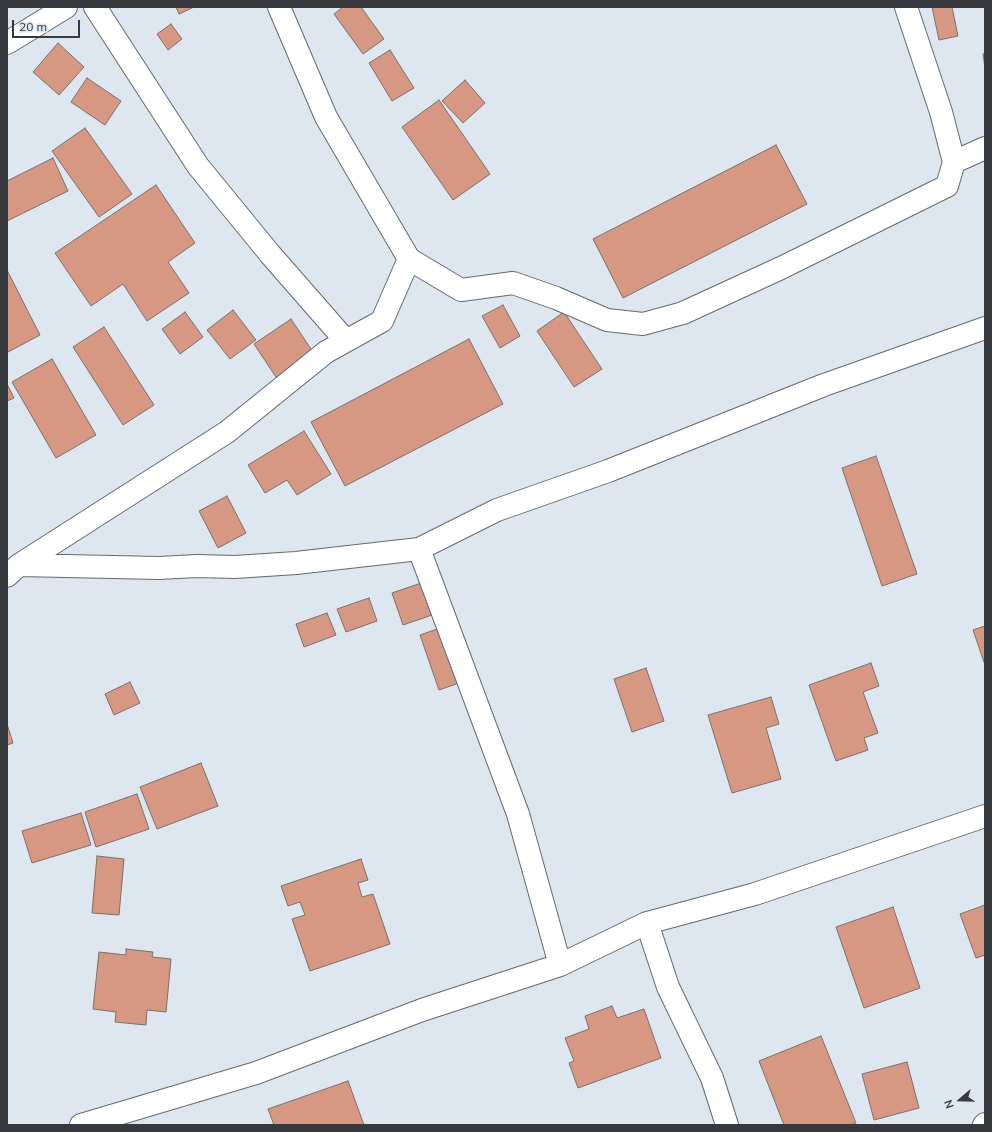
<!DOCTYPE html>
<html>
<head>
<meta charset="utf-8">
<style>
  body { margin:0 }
  #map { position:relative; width:992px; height:1132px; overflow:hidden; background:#dee7ef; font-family:Mulish,sans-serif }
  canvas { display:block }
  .frame { position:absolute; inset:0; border:8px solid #36393d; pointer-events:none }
  .north { position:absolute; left:940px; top:1080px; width:40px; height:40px; -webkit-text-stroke:3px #dee7ef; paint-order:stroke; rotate:250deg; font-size:11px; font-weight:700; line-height:16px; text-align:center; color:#36393d }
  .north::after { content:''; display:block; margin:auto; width:14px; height:18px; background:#36393d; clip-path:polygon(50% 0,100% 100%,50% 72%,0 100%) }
  .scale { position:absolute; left:12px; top:20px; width:68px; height:18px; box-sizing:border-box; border:2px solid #36393d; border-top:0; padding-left:5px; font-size:12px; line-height:14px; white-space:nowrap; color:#36393d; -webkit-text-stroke:3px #dee7ef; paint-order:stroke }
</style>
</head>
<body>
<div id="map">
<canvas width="992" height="1132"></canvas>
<div class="frame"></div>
<div class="north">N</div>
<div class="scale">20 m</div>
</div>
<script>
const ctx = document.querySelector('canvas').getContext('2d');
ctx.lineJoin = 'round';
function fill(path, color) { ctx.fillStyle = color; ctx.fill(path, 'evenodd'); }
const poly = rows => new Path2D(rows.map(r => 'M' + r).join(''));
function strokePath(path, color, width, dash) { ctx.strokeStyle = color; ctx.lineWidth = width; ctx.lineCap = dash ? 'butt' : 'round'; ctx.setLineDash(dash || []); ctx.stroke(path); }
const building = poly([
  [176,7,194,7,179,14,176,7],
  [343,7,361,7,384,39,363,54,334,14,343,7],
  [932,7,952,7,958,36,939,40,932,7],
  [171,24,182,39,168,50,157,34,171,24],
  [58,43,84,67,59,95,33,72,58,43],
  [390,50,414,88,392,101,369,63,390,50],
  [985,53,985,68,983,54,985,53],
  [87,78,121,101,105,125,71,102,87,78],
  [465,80,485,103,463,123,442,101,465,80],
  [439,100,490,174,453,200,402,127,439,100],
  [85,128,132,194,99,217,52,151,85,128],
  [776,145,807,204,623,298,593,239,776,145],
  [53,158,68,191,7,221,7,181,53,158],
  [156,185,195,243,168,262,189,293,147,321,123,284,91,306,55,253,156,185],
  [7,270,40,335,8,352,7,351,7,270],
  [503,305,520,336,500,348,482,316,503,305],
  [233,310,256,340,230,359,207,330,233,310],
  [185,312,203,337,180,354,162,329,185,312],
  [564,312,602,369,574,387,537,331,564,312],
  [291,319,315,355,278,380,254,344,291,319],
  [104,327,154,405,123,425,73,347,104,327],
  [469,339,503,404,345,486,311,422,469,339],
  [52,359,96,435,56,458,12,382,52,359],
  [7,384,14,398,7,401,7,384],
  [304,431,331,474,297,495,287,480,265,493,248,465,304,431],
  [876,456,917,574,882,586,842,468,876,456],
  [227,496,246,533,218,548,199,511,227,496],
  [424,582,435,614,403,625,392,593,424,582],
  [369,598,377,621,346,632,337,609,369,598],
  [327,613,336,635,304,647,296,624,327,613],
  [985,626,985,665,973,630,985,626],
  [440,628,459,683,439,690,420,635,440,628],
  [871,663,879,686,863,692,878,733,864,738,868,750,836,761,809,685,871,663],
  [646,668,664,721,632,732,614,679,646,668],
  [130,682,140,703,114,715,105,694,130,682],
  [771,697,779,724,766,728,781,779,732,793,708,715,771,697],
  [7,724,13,743,7,745,7,724],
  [201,763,218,806,157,829,140,787,201,763],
  [137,794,149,829,96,847,85,812,137,794],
  [81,813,91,845,32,863,22,831,81,813],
  [97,856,124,859,119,915,92,913,97,856],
  [361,859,368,880,358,883,362,897,373,894,390,944,310,971,292,919,305,915,300,902,288,906,281,886,361,859],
  [985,905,985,955,976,958,960,914,985,905],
  [893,907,920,988,864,1008,836,927,893,907],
  [126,949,153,952,152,957,171,959,166,1012,147,1010,146,1025,115,1022,116,1012,93,1009,99,952,126,955,126,949],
  [612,1006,617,1018,644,1009,661,1058,578,1088,569,1063,574,1061,565,1038,589,1029,585,1016,612,1006],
  [821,1036,856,1123,849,1125,784,1125,759,1061,821,1036],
  [907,1062,919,1108,874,1120,862,1074,907,1062],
  [348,1081,364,1125,274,1125,268,1109,348,1081]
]);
const minor = poly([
  [95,7,198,166,270,254,346,341],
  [279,7,326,117,409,259,461,290,513,283,556,298,607,320,643,324,683,313,781,268,947,186,954,162,941,112,906,7],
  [7,43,66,7],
  [954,162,985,148],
  [419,549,518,814,560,965],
  [19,565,159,568,197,566,235,567,296,563,419,549,497,510,608,471,824,385,985,328],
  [7,576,19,565,227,432,326,352,382,321,409,259],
  [647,923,668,987,712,1078,727,1125],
  [81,1125,256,1073,422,1010,560,965,647,923,755,894,985,816],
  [984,1125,985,1124]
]);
fill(building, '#d69883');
strokePath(building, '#796f6b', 1);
strokePath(minor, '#626970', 24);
strokePath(minor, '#fff', 22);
</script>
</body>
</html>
